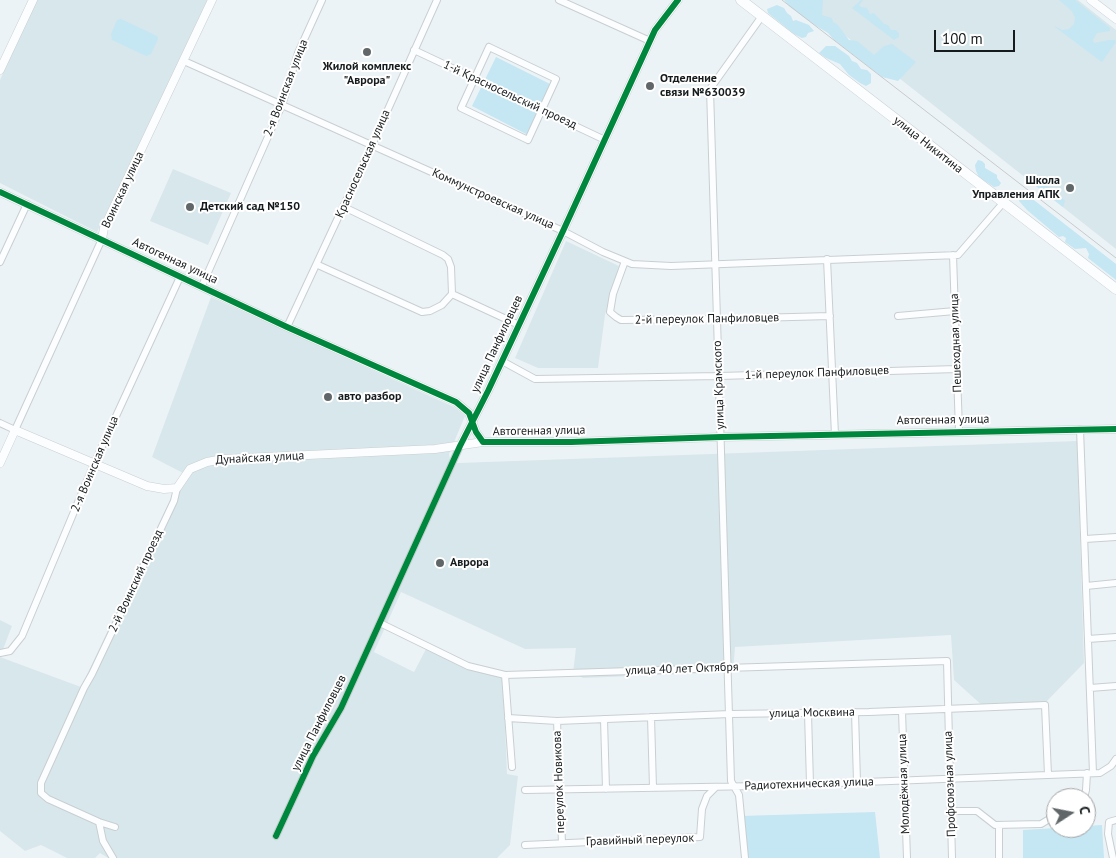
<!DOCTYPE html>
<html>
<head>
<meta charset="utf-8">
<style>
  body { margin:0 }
  #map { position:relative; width:1116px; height:858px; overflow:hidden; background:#ecf3f6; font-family:"PT Sans",sans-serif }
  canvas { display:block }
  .north { position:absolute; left:1046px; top:788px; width:50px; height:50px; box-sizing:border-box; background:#fff; border:1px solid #a2a4a5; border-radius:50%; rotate:79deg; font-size:14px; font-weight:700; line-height:20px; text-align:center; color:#161b1d }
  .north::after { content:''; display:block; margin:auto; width:18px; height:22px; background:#616769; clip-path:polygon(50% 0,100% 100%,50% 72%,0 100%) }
  .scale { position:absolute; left:934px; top:30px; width:81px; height:22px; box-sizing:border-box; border:2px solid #161b1d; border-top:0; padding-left:6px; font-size:15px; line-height:18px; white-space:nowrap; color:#161b1d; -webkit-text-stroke:4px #fff; paint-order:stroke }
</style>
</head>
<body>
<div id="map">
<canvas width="1116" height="858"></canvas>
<div class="north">С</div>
<div class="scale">100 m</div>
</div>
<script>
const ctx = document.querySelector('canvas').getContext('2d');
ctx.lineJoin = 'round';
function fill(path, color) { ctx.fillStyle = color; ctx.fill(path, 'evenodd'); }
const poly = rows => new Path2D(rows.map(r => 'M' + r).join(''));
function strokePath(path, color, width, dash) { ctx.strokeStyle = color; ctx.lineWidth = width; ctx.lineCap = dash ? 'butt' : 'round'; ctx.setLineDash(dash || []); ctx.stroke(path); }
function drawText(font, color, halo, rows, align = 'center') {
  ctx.font = font + ' "PT Sans",sans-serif'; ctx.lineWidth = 4; ctx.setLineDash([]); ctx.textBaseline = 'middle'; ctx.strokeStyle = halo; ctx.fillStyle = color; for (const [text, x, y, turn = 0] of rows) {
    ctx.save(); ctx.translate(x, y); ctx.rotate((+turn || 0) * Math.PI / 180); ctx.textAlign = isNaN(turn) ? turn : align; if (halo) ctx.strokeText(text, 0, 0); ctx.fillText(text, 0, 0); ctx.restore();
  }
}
const built = poly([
  [35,0,208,0,97,232,0,183,0,80],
  [800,0,1078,0,1116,30,1116,249],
  [173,169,231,193,208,245,150,221],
  [566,241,619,266,605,315,598,368,538,368,515,358],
  [211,297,454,407,465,416,449,454,450,460,458,463,1077,441,1084,663,1044,704,985,708,954,680,951,635,735,647,733,672,583,678,573,673,576,648,525,649,401,592,374,652,414,672,426,649,503,676,507,774,518,776,510,845,497,858,108,858,100,853,95,858,67,858,41,845,25,851,0,831,0,620,12,626,0,657,81,687,183,473,152,457]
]);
const green = poly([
  [784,0,823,0,822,15,832,18,833,22,837,24,849,40,857,41,874,55,884,46,892,44,916,62,898,81,882,77,834,40,828,33,813,24,790,7],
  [861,0,863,0,859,5,861,7,867,8,870,14,874,13,884,24,888,25,891,30,896,30,899,33,899,37,894,40,852,8],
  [1059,0,1075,0,1110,28,1110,31,1097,33,1093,40,1094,43,1109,40,1115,40,1116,42,1102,62,1055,27,1055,26,1062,30,1069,29,1074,24,1075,18,1072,11],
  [777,5,784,8,787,13,791,16,793,21,796,20,809,25,814,31,808,33,806,37,802,38,794,34,768,13,767,9],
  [121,19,157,36,158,39,151,54,146,56,112,40,111,34,117,20],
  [826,46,835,46,849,56,852,61,857,63,861,69,867,70,871,74,871,83,866,86,860,83,849,75,840,64,826,58,819,53],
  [496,57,550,84,528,135,472,106],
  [978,160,982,161,985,164,985,168,997,175,997,178,1001,183,999,186,994,187,979,177,976,171,975,165],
  [1035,179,1038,179,1061,197,1065,201,1063,207,1032,183,1032,180],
  [1021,190,1116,264,1116,280,1088,258,1089,254,1086,248,1075,249,1065,242,1066,238,1063,236,1059,237,1027,210,1019,201],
  [875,812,880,858,743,858,740,816],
  [1102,825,1104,858,1023,858,1023,830,1056,828,1086,828,1086,826]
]);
const minor = poly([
  [559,0,650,41],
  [489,47,556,79,528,140,461,108,489,47],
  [414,50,605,140],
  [184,61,563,231,603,252,632,264,671,266,958,255,1003,203],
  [344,207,443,255,448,259,451,267,452,294,519,325],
  [953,255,959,431],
  [827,259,835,435],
  [625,261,613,294,610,312,616,317,621,320,717,319,830,316],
  [0,262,27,204],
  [318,265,422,312,430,311,442,305,452,294],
  [202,286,282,105,298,53,322,0],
  [898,316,955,311],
  [287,327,372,145,437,0],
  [502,361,535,379,720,376,957,369],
  [0,423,15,430,102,239],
  [1080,429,1093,773],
  [1085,539,1116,537],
  [1086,586,1116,583],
  [380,623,468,666,505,675,947,661,952,858],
  [1088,639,1116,637],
  [0,653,10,651,22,636,94,464,180,277],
  [505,675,512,767],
  [1090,688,1116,686],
  [902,711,907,858],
  [855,712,857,782],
  [808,713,810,784],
  [651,717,653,788],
  [508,718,557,721,730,714,869,712,1045,705,1048,775],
  [604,719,606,789],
  [557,721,562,843],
  [525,790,760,786,1100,773,1111,766,1116,759],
  [1084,798,1086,790,1087,773],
  [951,811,977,811,995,825,1041,824,1056,815],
  [99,822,103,841,113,858],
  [115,827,99,822,48,799,41,793,41,783,84,688,92,674,174,501,177,488],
  [276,836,313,756,341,708,460,446],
  [525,845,700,837,702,809,707,796,716,787],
  [745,858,739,795,731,781,710,89,762,16],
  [999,858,999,825],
  [1113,858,1108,834,1109,822,1116,820]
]);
const tertiary = poly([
  [1091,0,1116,19],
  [0,70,33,0],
  [0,192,287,327,456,402,469,413,476,432,483,442,571,442,721,437,1116,429],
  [102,239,104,228,212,0],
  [460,446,488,391,563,231,655,30,678,0],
  [0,463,15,430,147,486,164,489,177,488,190,469,207,462,223,459,435,449,483,442]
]);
const primary = poly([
  [741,0,1116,289]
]);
const tram = poly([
  [782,0,1116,258]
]);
const cycleway = poly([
  [0,192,287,327,456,402,469,413,476,432,483,442,571,442,721,437,1116,429],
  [276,836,313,756,341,708,460,446,488,391,563,231,655,30,678,0]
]);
const markers = [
  [367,52,5,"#616769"],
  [650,86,5,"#616769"],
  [1070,188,5,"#616769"],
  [190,207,5,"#616769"],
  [328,397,5,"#616769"],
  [440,563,5,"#616769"]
];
const poiNames = [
  ["Жилой комплекс",367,67,"center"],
  ["\"Аврора\"",367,81,"center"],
  ["Отделение",660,79],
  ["связи №630039",660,93],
  ["Школа",1060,181,"right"],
  ["Управления АПК",1060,195,"right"],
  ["Детский сад №150",200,207],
  ["авто разбор",338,397],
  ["Аврора",450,563]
];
const streetNames = [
  ["2-я Воинская улица",286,88,-69],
  ["1-й Красносельский проезд",510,95,25],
  ["улица Никитина",928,145,38],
  ["Красносельская улица",363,164,-66],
  ["Воинская улица",123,190,-65],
  ["Коммунстроевская улица",493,199,24],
  ["Автогенная улица",175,261,25],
  ["2-й переулок Панфиловцев",707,319,-1],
  ["Пешеходная улица",956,343,-92],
  ["улица Панфиловцев",497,344,-65],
  ["1-й переулок Панфиловцев",817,373,-2],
  ["улица Крамского",719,385,-92],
  ["Автогенная улица",943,420,-1],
  ["Автогенная улица",539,431,-1],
  ["Дунайская улица",260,458,-3],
  ["2-я Воинская улица",95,464,-67],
  ["2-й Воинский проезд",136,581,-65],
  ["улица 40 лет Октября",682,669,-2],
  ["улица Москвина",812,713,-1],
  ["улица Панфиловцев",319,723,-63],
  ["переулок Новикова",559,782,-92],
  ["Радиотехническая улица",809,784,-2],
  ["Молодёжная улица",904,784,-92],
  ["Профсоюзная улица",950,784,-92],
  ["Гравийный переулок",640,840,-2]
];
fill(built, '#d8e7ec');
fill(green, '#c5e6f3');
strokePath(minor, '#c9cfd1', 8);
strokePath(tertiary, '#c9cfd1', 9);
strokePath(primary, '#c9cfd1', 11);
strokePath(minor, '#fcfdfe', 6);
strokePath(tertiary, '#fcfdfe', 8);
strokePath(primary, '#fcfdfe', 10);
strokePath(tram, '#c8cacc', 1);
strokePath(cycleway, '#00873e', 6);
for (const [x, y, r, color] of markers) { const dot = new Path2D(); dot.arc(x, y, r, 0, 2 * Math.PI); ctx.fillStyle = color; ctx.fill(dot); strokePath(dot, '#fff', 2); }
drawText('bold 12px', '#161b1d', '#fff', poiNames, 'left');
drawText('12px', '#161b1d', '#fff', streetNames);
</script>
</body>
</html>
